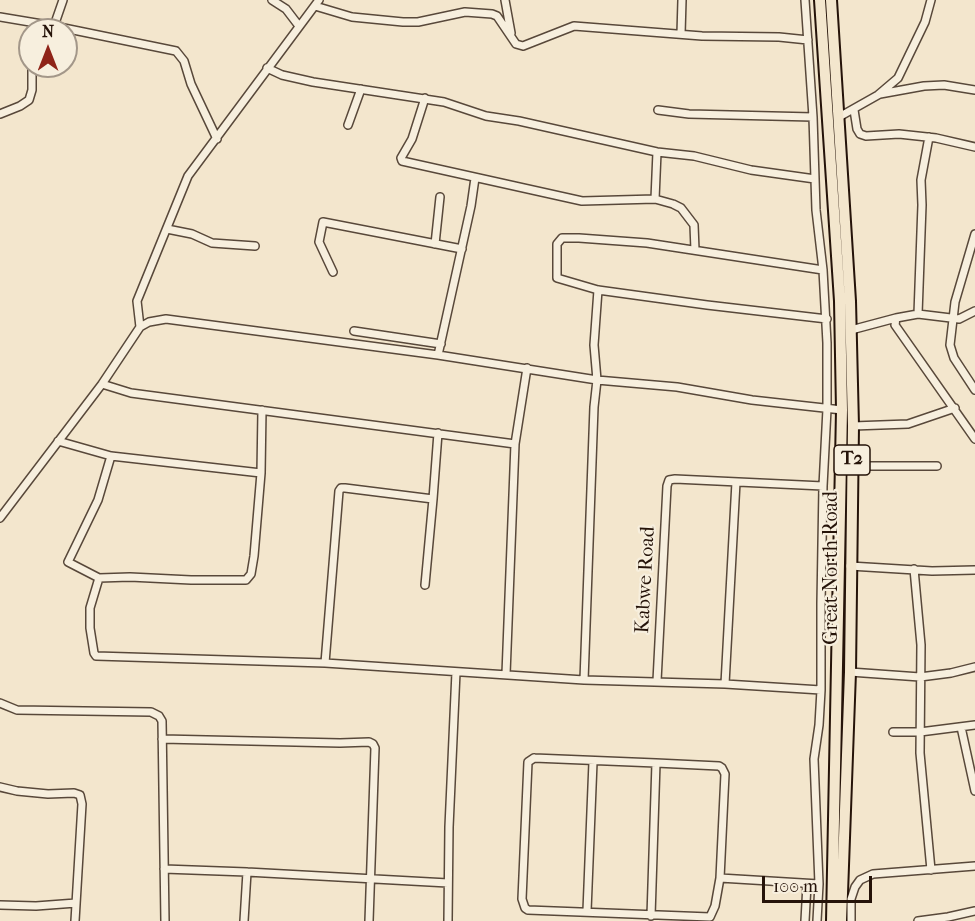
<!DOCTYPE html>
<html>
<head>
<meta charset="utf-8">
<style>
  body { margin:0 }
  #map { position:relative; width:975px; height:921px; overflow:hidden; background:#f3e6cd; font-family:"IM FELL French Canon",serif }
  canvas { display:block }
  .north { position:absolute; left:18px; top:18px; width:60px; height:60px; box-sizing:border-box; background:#f7efde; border:2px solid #a39789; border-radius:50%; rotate:0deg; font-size:16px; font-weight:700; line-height:24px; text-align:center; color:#251309 }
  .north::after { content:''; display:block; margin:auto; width:21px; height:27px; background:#8f2418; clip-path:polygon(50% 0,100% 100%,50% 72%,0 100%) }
  .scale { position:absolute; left:762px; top:876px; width:110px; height:27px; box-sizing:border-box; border:3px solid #251309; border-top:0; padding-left:8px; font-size:18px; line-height:21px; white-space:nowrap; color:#251309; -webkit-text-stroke:4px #f7efde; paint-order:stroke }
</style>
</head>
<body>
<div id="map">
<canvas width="975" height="921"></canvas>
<div class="north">N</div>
<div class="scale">100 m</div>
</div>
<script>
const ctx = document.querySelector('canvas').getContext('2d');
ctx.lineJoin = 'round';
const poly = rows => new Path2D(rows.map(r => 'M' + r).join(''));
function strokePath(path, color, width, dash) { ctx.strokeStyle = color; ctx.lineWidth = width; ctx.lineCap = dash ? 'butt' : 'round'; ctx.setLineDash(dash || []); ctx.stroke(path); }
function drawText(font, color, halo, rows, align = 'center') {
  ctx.font = font + ' "IM FELL French Canon",serif'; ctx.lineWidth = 4.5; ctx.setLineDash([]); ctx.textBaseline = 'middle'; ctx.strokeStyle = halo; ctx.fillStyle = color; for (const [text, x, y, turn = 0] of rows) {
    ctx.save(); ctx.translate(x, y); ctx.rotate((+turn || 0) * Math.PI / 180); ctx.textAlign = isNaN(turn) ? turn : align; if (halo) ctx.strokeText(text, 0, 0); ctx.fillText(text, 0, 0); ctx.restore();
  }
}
const minor = poly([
  [272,0,286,9,299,26],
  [505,0,511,33],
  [805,0,813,117,816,210,823,270,827,343,827,409,823,486,821,603,821,690,819,725,814,759,819,884,817,921],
  [315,6,352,17,403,22,418,22,465,12,492,14,497,16,516,44,523,46,574,26,702,36,779,37,808,40],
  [0,17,54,26,176,51,184,61,191,84,217,139],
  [54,26,63,0],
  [681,34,682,0],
  [267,68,282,75,313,82,444,102,486,116,519,121,657,152,694,156,751,170,815,179],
  [880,94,924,86,944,85,975,90],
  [425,98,412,139,401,158,402,161,582,201,655,199,673,204,681,208,694,225,695,250],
  [658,110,689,114,813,117],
  [854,110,857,129,860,134,866,136,899,134,936,138,975,147],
  [0,114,20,106,29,100,32,90,32,66],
  [839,117,878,95,898,78,925,22,931,0],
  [348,125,361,89],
  [655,199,657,152],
  [167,229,192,234,212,243,255,246],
  [975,234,955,302,950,345,954,358,975,390],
  [435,244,440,197],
  [823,270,647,243,579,238,562,238,557,244,557,278,598,290,707,305,827,319],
  [333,272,319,242,323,222,462,249],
  [918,314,922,205,921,180,929,137],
  [896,318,895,325,975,439],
  [140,327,137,301,188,176,319,0],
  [851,330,896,318,918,314,959,319,975,311],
  [354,331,441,344],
  [438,355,471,206,475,178],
  [102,384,131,393,515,444],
  [853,426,908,424,955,408],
  [58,441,111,456,261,473],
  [111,456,98,500,68,562,99,578,130,577,191,580,246,580,251,574,254,556,261,473,262,410],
  [851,466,937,466],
  [0,518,102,384,140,327,149,322,166,319,438,355,597,380,677,387,752,400,842,410],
  [850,566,932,571,975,570],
  [914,569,921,645,920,753,931,870],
  [99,578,90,608,90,628,94,653,96,656,325,663,584,680,725,684,821,690],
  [425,585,433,499],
  [325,663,339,491,341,488,345,488,433,499,438,433],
  [850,672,920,677,951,673,975,667],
  [506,674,515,444,527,368],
  [584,680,594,407,597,380,594,345,598,290],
  [657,681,667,486,669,480,675,479,823,486],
  [725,684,736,482],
  [0,703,17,710,151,712,159,716,162,721,165,921],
  [961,727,975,791],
  [893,732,920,732,975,725],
  [162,739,340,743,369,742,373,744,375,748,369,921],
  [534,758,656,763,719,766,722,768,725,774,720,878,715,906,710,917,528,910,525,908,522,899,528,762,534,758],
  [0,787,17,791,48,794,74,793,80,795,82,804,75,921],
  [164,869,247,872,448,883],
  [720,878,819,884],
  [0,905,36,906,76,903],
  [587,911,593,762],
  [651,916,656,763],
  [244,921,247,872],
  [448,921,449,827,456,672],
  [805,921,807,884],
  [851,921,851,899,855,887,860,880,873,874,975,866],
  [918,921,948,917,975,911]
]);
const primary = poly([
  [820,0,840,301,842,410,832,921],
  [831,0,850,301,853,426,850,672,841,921]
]);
const shields = [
  [852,460,36]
];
const shieldNames = [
  ["T2",852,460]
];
const streetNames = [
  ["Great North Road",832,568,-90],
  ["Kabwe Road",646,580,-87]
];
strokePath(minor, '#58483a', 10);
strokePath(primary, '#251309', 14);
strokePath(minor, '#f7efde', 7);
strokePath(primary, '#f3e6cd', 10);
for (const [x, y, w] of shields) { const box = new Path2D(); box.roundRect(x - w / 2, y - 15, w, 30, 4.5); ctx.fillStyle = '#f7efde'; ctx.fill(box); strokePath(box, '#251309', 1.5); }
drawText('bold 18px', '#251309', null, shieldNames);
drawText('20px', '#251309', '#f7efde', streetNames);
</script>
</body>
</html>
